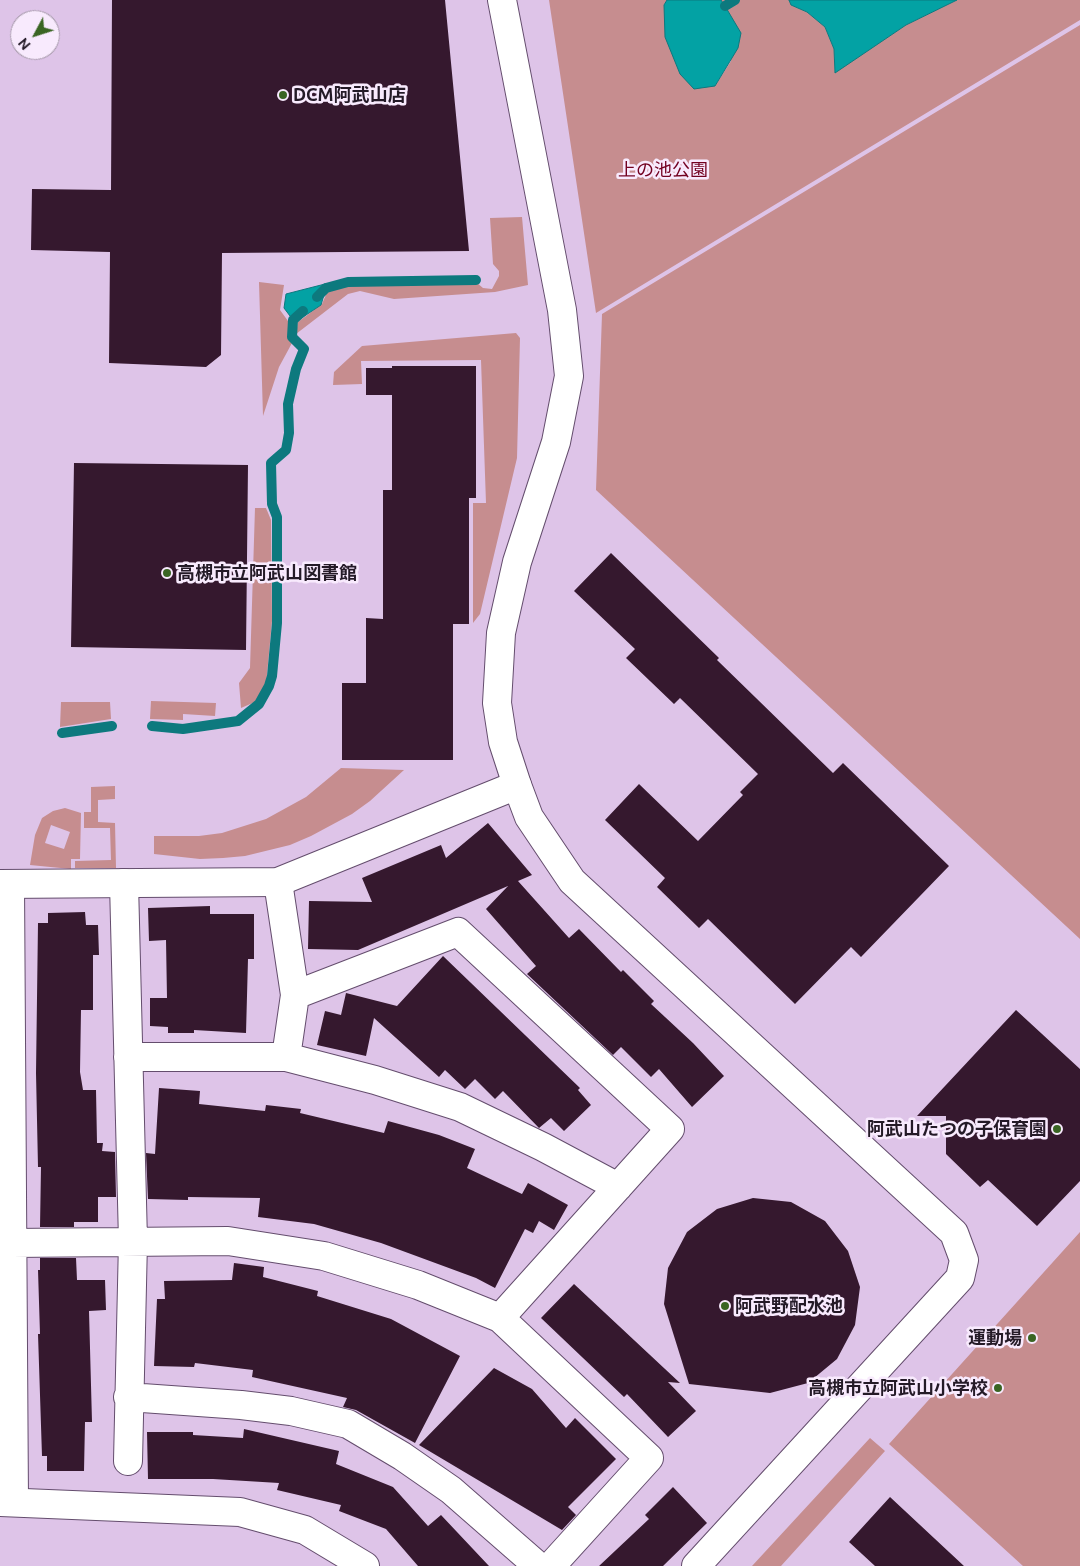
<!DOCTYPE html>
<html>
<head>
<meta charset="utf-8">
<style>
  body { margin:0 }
  #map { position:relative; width:1080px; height:1566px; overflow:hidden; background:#dec4e8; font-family:Ubuntu,sans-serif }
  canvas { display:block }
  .north { position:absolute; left:10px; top:10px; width:50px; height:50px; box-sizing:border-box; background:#f8eafd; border:1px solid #a397a7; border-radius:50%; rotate:230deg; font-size:14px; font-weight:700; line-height:20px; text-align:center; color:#241a27 }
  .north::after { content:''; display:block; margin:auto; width:18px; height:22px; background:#3a6523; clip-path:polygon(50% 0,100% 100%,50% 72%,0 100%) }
</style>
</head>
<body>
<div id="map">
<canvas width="1080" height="1566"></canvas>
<div class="north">N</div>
</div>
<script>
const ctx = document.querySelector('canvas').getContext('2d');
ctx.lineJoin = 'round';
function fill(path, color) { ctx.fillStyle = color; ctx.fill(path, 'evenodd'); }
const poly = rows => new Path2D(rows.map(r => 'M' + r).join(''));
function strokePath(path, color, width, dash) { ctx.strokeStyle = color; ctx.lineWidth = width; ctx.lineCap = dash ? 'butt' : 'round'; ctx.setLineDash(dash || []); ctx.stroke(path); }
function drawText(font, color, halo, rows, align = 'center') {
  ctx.font = font + ' Ubuntu,"Noto Sans JP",sans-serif'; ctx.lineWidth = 5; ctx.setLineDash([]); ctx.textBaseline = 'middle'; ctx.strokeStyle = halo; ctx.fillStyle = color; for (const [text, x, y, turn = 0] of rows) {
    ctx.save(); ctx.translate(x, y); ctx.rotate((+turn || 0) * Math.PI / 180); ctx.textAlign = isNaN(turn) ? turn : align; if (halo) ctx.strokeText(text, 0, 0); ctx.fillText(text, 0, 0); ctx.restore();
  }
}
const green = poly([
  [549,0,667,0,664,5,715,86,731,61,730,15,721,0,789,0,791,5,807,12,825,27,834,49,835,72,906,25,957,0,1080,0,1080,20,596,313],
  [1080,25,1080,939,596,490,602,314],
  [522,217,528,285,495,292,394,299,360,291,348,294,296,334,298,322,322,304,328,290,348,286,476,282,483,288,492,289,499,276,499,271,493,264,490,218],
  [259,282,284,285,280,310,288,321,292,343,279,367,263,416],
  [516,333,520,338,517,458,480,614,473,623,473,503,486,503,481,360,361,361,362,384,333,385,334,372,362,346],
  [255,508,266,508,271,520,272,621,266,685,255,702,241,708,239,683,250,668],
  [151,701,216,703,215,716,183,714,183,720,150,719],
  [61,702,110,702,111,719,60,727],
  [341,768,404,770,370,801,352,814,311,836,290,845,245,856,223,858,200,859,154,854,154,836,199,836,222,833,266,819,306,797],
  [115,786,115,799,98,800,98,822,115,823,116,868,75,868,75,861,111,860,110,828,84,828,84,812,91,812,91,787],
  [65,808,81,813,80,859,71,859,71,869,30,865,35,835,42,818,53,811],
  [51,825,70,832,64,849,45,843],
  [1080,1232,1080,1566,1023,1566,889,1444],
  [870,1438,885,1451,781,1566,752,1566]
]);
const water = poly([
  [667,0,721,0,725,6,741,33,738,48,715,86,694,89,680,74,665,37,664,5,667,0],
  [789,0,957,0,906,25,835,73,834,49,825,27,807,12,791,5,789,0],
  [325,284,326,288,321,305,297,321,293,320,284,308,286,294,325,284]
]);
const stream = poly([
  [725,6,735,0],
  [317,297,326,288,348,282,476,280],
  [152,726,183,729,238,721,259,704,269,686,272,676,277,623,277,517,272,504,271,463,286,450,289,433,288,404,296,369,304,349,292,337,293,320,303,311],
  [62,733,112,726]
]);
const building = poly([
  [112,0,445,0,469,251,222,253,221,355,206,367,109,363,110,252,31,250,32,189,111,190],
  [392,366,476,366,476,498,469,498,469,624,453,624,453,760,342,760,342,683,366,683,366,618,383,619,383,490,392,490,392,395,366,395,366,368,392,368],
  [74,463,248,465,246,650,71,647],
  [611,553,719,658,717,660,833,773,843,763,949,866,861,957,851,947,795,1004,708,919,699,928,657,887,665,878,605,820,639,784,698,841,743,795,740,792,758,774,680,698,674,704,626,658,635,649,574,591],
  [488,823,532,875,518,881,569,938,579,929,621,972,623,970,654,1001,651,1004,693,1043,724,1076,692,1107,659,1069,651,1077,621,1047,613,1055,527,974,536,966,486,909,508,886,358,950,308,949,309,901,372,902,362,878,441,845,446,858],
  [210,906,210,914,254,914,254,959,248,959,246,1033,194,1030,194,1033,168,1033,168,1027,150,1026,150,998,167,998,166,940,149,941,148,908],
  [85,912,86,925,98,925,99,955,93,955,93,1010,81,1010,80,1072,83,1090,96,1090,97,1143,103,1143,102,1151,115,1152,116,1197,98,1197,98,1222,74,1222,74,1227,40,1227,41,1167,38,1167,36,1073,38,923,48,923,48,913],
  [443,956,580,1088,578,1090,591,1105,564,1131,551,1118,539,1128,503,1091,495,1099,475,1079,465,1089,445,1070,439,1077,374,1018,366,1056,317,1045,325,1011,341,1015,346,993,397,1006],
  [1016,1010,1080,1069,1080,1181,1037,1226,988,1180,980,1187,946,1154,946,1116,917,1116],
  [159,1088,200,1091,199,1104,265,1111,266,1105,301,1109,300,1113,384,1133,388,1121,439,1135,475,1149,467,1168,522,1194,528,1183,568,1205,554,1230,539,1221,533,1233,525,1229,495,1288,476,1278,381,1243,314,1224,258,1217,260,1198,188,1197,188,1200,148,1199,146,1153,155,1154],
  [753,1198,791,1202,825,1221,848,1251,860,1287,855,1325,837,1359,808,1383,770,1393,689,1384,664,1304,668,1268,687,1232,717,1209],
  [40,1258,76,1258,77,1280,105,1280,106,1310,89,1311,92,1422,85,1422,84,1471,47,1471,47,1456,42,1456,38,1334,40,1334,38,1270,40,1270],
  [234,1263,264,1267,263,1277,318,1291,317,1296,391,1319,460,1356,415,1443,356,1410,343,1407,347,1398,252,1377,253,1370,195,1363,194,1367,154,1366,157,1299,165,1299,164,1281,232,1280],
  [574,1284,680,1383,668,1382,696,1411,668,1437,627,1394,624,1397,541,1318],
  [494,1368,532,1389,566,1428,575,1418,616,1459,568,1507,576,1515,562,1530,419,1445],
  [244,1429,339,1451,336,1464,393,1487,428,1526,441,1515,489,1566,418,1566,386,1529,339,1511,341,1505,277,1490,279,1483,213,1479,148,1479,147,1432,193,1432,193,1435,243,1438],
  [673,1487,707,1523,663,1566,599,1566,649,1519,645,1515],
  [890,1497,964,1566,875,1566,849,1542]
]);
const minor = poly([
  [502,0,562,310,569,376,556,442,517,562,501,633,497,703,503,742,517,785,529,817,572,881,954,1233,964,1260,960,1278,696,1566],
  [278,882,295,995,458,932,670,1129,500,1318],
  [124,883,133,1241,128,1461],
  [10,884,14,1502],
  [128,1057,286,1057,375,1080,460,1107,543,1147,618,1187],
  [286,1057,295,995],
  [12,1243,228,1241,324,1256,418,1285,500,1318,649,1458,551,1566],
  [128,1397,241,1405,291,1411,348,1424,402,1456,451,1490,538,1566]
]);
const tertiary = poly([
  [0,884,278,882,517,785],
  [0,1502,240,1512,305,1530,365,1566]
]);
const markers = [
  [283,95,5,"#3a6523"],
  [167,573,5,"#3a6523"],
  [1057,1129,5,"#3a6523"],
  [725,1306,5,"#3a6523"],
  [1032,1338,5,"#3a6523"],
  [998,1388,5,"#3a6523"]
];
const poiNames = [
  ["DCM阿武山店",293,95],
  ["高槻市立阿武山図書館",177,573],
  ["阿武山たつの子保育園",1047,1129,"right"],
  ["阿武野配水池",735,1306],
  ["運動場",1022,1338,"right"],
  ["高槻市立阿武山小学校",988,1388,"right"]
];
const parkNames = [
  ["上の池公園",663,170]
];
fill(green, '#c68d8f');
fill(water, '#03a2a4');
strokePath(water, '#0d797e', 1);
strokePath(stream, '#0d797e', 10);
fill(building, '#35182e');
strokePath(minor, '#644d6d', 30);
strokePath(tertiary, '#644d6d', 30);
strokePath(minor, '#fff', 28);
strokePath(tertiary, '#fff', 28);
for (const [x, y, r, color] of markers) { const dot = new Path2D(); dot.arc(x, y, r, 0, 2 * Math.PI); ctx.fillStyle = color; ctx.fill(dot); strokePath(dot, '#f8eafd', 2); }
drawText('bold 18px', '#241a27', '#f8eafd', poiNames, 'left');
drawText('18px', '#720120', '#f8eafd', parkNames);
</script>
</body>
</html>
